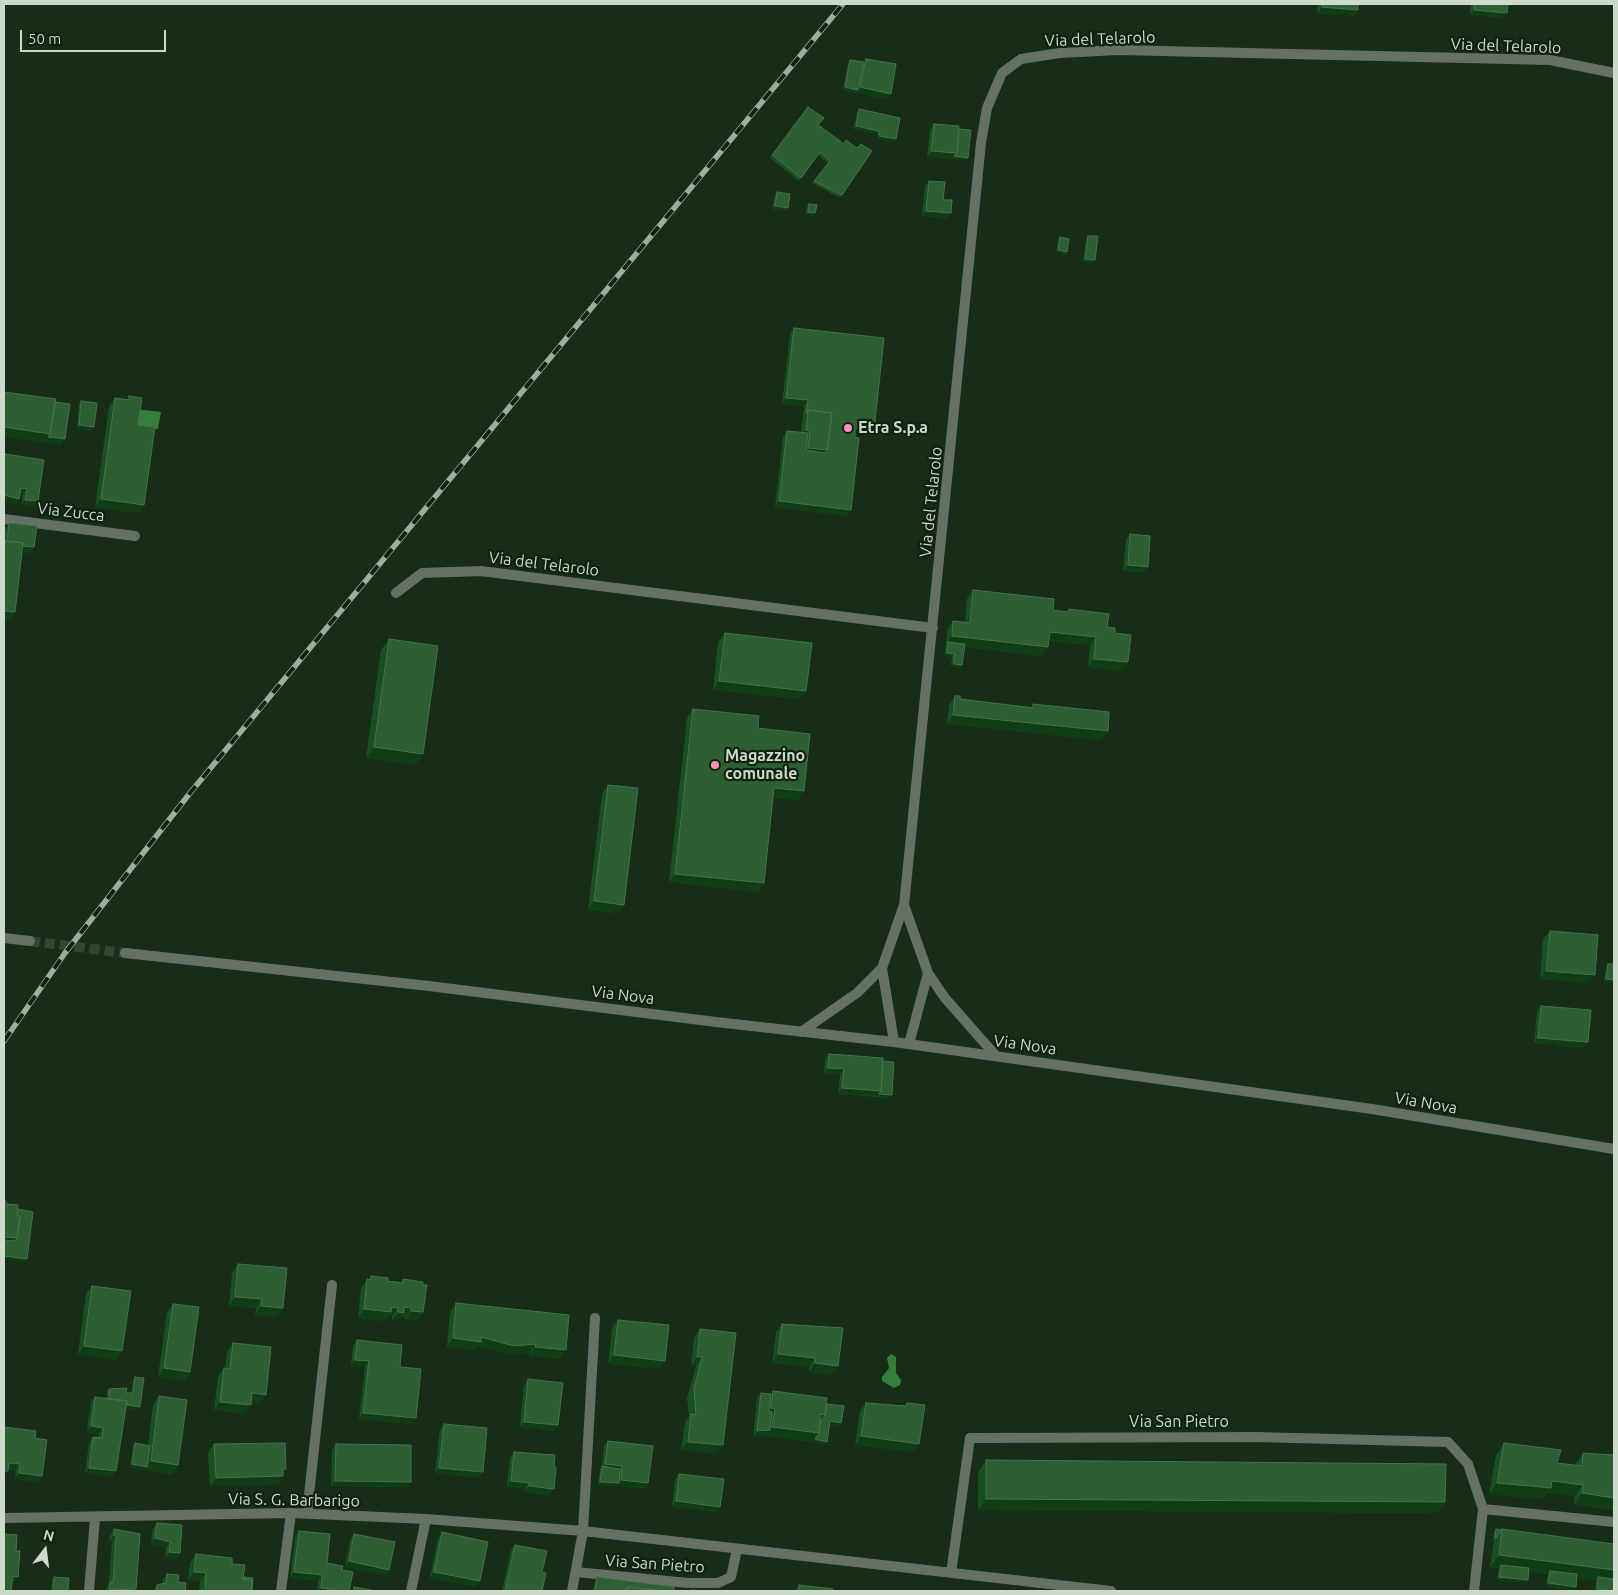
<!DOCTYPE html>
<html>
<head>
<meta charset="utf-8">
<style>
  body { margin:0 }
  #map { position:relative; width:1618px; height:1595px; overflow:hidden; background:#172d18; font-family:Ubuntu,sans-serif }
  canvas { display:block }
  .frame { position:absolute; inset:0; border:5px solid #ccd9cb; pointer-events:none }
  .north { position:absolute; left:20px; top:1525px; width:50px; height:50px; -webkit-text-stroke:4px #0e230f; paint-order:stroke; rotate:15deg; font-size:14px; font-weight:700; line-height:20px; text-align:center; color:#ccd9cb }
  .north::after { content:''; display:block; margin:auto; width:18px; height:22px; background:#ccd9cb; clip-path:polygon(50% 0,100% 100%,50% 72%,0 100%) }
  .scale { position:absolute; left:20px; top:30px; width:146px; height:22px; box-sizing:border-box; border:2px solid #ccd9cb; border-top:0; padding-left:6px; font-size:15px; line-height:18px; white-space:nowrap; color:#ccd9cb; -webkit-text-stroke:4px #0e230f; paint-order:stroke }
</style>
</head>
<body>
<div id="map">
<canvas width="1618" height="1595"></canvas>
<div class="frame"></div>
<div class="north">N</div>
<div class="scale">50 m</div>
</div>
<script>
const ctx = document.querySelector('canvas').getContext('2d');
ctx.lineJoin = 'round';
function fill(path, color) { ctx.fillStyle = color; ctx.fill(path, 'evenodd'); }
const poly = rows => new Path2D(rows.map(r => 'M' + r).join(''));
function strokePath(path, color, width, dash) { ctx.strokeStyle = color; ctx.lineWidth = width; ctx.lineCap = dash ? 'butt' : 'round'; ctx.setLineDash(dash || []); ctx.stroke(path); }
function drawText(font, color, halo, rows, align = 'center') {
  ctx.font = font + ' Ubuntu,sans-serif'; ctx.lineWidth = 4.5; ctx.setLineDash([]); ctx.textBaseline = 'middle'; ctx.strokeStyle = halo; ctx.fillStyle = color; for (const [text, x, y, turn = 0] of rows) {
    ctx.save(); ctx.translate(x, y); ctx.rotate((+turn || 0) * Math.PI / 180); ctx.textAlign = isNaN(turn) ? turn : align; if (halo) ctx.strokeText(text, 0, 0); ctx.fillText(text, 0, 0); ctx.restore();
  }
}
const water = poly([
  [135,409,161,412,158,429,133,426],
  [891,1354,896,1357,896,1373,901,1380,900,1385,894,1388,882,1381,882,1377,889,1368,887,1358]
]);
const tertiaryTunnel = poly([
  [30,941,125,953]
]);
const minor = poly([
  [4,519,135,536],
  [396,593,422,573,481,571,933,628],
  [904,905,928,973,945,998,996,1056],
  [882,968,894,1042],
  [801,1032,857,993,882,968,904,905,981,143,987,108,1002,73,1021,59,1060,53,1118,50,1550,60,1614,73],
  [909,1044,928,973],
  [1483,1509,1614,1522],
  [307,1513,332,1285],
  [4,1518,291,1513,426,1519,583,1531,1111,1591],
  [576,1572,688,1583,718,1583,731,1577,737,1549],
  [951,1573,970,1438,1257,1437,1448,1442,1468,1464,1483,1509,1474,1591],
  [89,1591,95,1518],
  [281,1591,291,1513],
  [411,1591,426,1519],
  [572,1591,583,1531,595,1318]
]);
const tertiary = poly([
  [4,938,30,941],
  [125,953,429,986,716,1022,894,1042,1372,1109,1614,1149]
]);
const rail = poly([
  [4,1041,65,953,190,793,843,4]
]);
const wall = poly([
  [1318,4,1358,4,1354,16,1317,13],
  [1471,4,1508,4,1503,18,1470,15],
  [866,59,886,99,843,90,848,63,850,60,864,62],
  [808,107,819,125,844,144,857,148,872,151,840,198,812,183,828,163,818,155,799,181,770,158],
  [859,109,894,142,878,139,877,134,853,129,857,112],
  [934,124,959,129,966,160,927,157,930,130],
  [929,181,943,200,951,213,947,218,922,216,925,186],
  [777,192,788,208,786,211,772,209,775,195],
  [809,204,813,216,806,214,807,206],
  [1088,236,1095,260,1093,263,1083,262,1086,238],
  [1060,237,1067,252,1065,255,1056,253,1058,240],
  [794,328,874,430,870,436,855,434,847,516,775,507,783,437,787,431,801,432,804,406,782,404,790,334],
  [129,396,138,425,144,505,138,513,95,507,109,407,115,398,126,400],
  [81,401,92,430,77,428,79,404],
  [5,454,38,501,34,507,21,505,23,494,20,494,19,499,15,505,4,502,4,456],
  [9,523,34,547,30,553,22,552,15,612,9,621,4,541,5,529],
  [1130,534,1144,572,1123,571,1126,540],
  [973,590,1053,610,1067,612,1069,609,1107,627,1115,633,1121,671,1088,667,1090,645,1049,641,1048,647,1042,656,964,647,962,665,960,668,951,666,952,657,945,656,947,630,953,621,965,622,967,599],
  [725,633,806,691,800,699,713,690,718,642],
  [389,639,423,754,415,765,366,758,381,650],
  [955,696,960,699,1031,707,1033,704,1101,740,947,724,949,705],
  [693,709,758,728,798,800,773,797,764,883,758,892,669,882,687,718],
  [608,785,624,905,618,913,588,910,602,794],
  [1550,931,1589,983,1540,979,1543,939],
  [1608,964,1614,983,1604,982,1606,967],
  [1541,1006,1588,1042,1584,1048,1534,1043,1537,1011],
  [829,1054,883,1061,890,1098,838,1094,840,1075,824,1074,825,1060],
  [238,1264,283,1308,277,1317,255,1315,256,1308,229,1306,232,1273],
  [371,1276,388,1281,401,1282,403,1279,423,1312,417,1321,405,1319,405,1317,401,1316,398,1321,392,1320,392,1316,388,1316,385,1321,358,1318,361,1288,367,1279,369,1280],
  [92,1286,122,1351,116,1360,78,1354,86,1294],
  [456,1303,569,1315,560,1359,529,1356,530,1352,507,1354,477,1346,474,1350,447,1347,450,1312],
  [173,1304,190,1372,184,1381,158,1377,167,1312],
  [618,1320,665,1361,659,1369,608,1364,612,1328],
  [782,1324,838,1366,832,1375,809,1372,809,1367,772,1363,776,1332],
  [700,1329,717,1454,681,1450,685,1423,689,1416,687,1398,696,1366,691,1366,694,1338],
  [357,1340,412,1424,359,1419,365,1367,351,1365,353,1346],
  [233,1343,266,1395,260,1403,251,1402,245,1414,214,1410,218,1377,224,1368,225,1369,227,1352],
  [135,1377,138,1410,126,1408,112,1477,85,1473,89,1443,93,1437,98,1437,99,1434,87,1432,91,1402,95,1397,107,1398,107,1392,109,1389,126,1393,131,1393,133,1380],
  [528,1379,554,1431,520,1427,524,1385],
  [773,1391,827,1404,839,1426,829,1425,825,1445,813,1442,766,1436,753,1437,757,1399,761,1393,771,1394],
  [159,1396,178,1465,172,1474,145,1470,130,1467,133,1446,135,1443,148,1446,153,1405],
  [866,1403,904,1406,907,1403,913,1452,855,1445,860,1411],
  [444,1424,479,1478,435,1473,440,1430],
  [4,1427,35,1438,38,1482,15,1479,16,1470,8,1469],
  [608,1441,648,1483,644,1489,617,1486,598,1485,600,1469,602,1467,604,1446],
  [1504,1443,1557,1463,1575,1465,1583,1453,1614,1455,1614,1510,1574,1505,1575,1496,1547,1493,1543,1499,1489,1494,1496,1455],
  [214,1444,286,1469,283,1473,283,1476,277,1485,210,1486,208,1453],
  [336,1444,411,1482,407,1487,331,1486,332,1450],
  [514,1452,554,1467,550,1495,524,1492,525,1489,507,1487,510,1458],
  [986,1460,1445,1502,1437,1513,978,1510,978,1472],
  [679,1474,716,1512,672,1507,675,1480],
  [157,1523,180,1553,176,1559,165,1558,166,1548,151,1544,153,1529],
  [114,1529,134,1591,106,1591,106,1588,109,1583,112,1542,109,1541,110,1535],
  [1496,1529,1614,1544,1614,1591,1595,1591,1596,1580,1577,1578,1576,1587,1574,1590,1546,1586,1548,1574,1529,1571,1528,1580,1525,1583,1497,1580,1499,1568,1490,1567,1494,1541,1493,1540,1494,1532],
  [299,1531,327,1563,342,1570,349,1591,317,1591,318,1581,290,1578,295,1537],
  [442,1532,476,1587,430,1578,438,1538],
  [354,1534,389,1570,385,1575,345,1567,350,1540],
  [515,1545,542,1572,542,1591,502,1591,511,1550],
  [196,1554,232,1564,244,1577,252,1591,199,1591,200,1581,188,1581,190,1563],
  [167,1574,178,1582,185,1591,153,1591,157,1585,163,1584,163,1580],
  [54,1577,68,1591,51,1591,52,1580],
  [597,1577,674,1591,593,1591,595,1580],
  [799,1585,833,1591,795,1591]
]);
const shadedWall = poly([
  [1322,7,1358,10,1354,16,1317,13],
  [1474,10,1507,13,1503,18,1470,15],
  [845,87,858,90,860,87,891,94,886,99,843,90],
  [856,126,879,131,877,134,853,129],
  [880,136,896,139,894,142,878,139],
  [931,151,957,153,968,158,966,160,927,157],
  [775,206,788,208,786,211,772,209],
  [926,211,951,213,947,218,922,216],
  [808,212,815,213,813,216,806,214],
  [1058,250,1067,252,1065,255,1056,253],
  [1085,259,1095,260,1093,263,1083,262],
  [786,398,808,400,804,406,782,404],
  [79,425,94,427,92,430,77,428],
  [4,427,50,434,44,443,4,437],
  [855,428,874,430,870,436,851,434],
  [806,430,810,431,804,439,800,439],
  [48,437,65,439,61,445,44,443],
  [808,448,827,450,821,458,802,456],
  [21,488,27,489,23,494,17,494],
  [4,495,19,499,15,505,4,502],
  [101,499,144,505,138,513,95,507],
  [25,500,38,501,34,507,21,505],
  [779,501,851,510,847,516,775,507],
  [7,544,34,547,30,553,4,550],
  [1128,565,1148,567,1144,572,1123,571],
  [4,611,15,612,9,621,4,620],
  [1050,632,1096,637,1090,645,1044,640],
  [952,636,1048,647,1042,656,947,645,948,642],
  [947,653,954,654,952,657,945,656],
  [1094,659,1128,662,1121,671,1088,667],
  [954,664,962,665,960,668,951,666],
  [719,681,806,691,800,699,713,690],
  [953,715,1108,731,1101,740,947,724],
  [374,747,423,754,415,765,366,758],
  [774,788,804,791,798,800,768,796],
  [675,874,764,883,758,892,669,882],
  [594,901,624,905,618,913,588,910],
  [1546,971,1595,975,1589,983,1540,979],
  [1606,979,1614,980,1614,983,1604,982],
  [1538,1038,1588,1042,1584,1048,1534,1043],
  [828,1068,844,1069,840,1075,824,1074],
  [842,1088,881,1091,877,1096,838,1094],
  [879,1094,892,1095,890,1098,877,1096],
  [4,1237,17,1238,13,1244,4,1243],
  [4,1256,27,1259,25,1262,4,1259],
  [235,1297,262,1299,256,1308,229,1306],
  [261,1306,283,1308,277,1317,255,1315],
  [392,1307,398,1308,392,1316,388,1316,385,1321,358,1318,364,1309],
  [404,1307,411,1308,405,1317,401,1316,398,1321,392,1320,398,1312],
  [411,1311,423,1312,417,1321,405,1319],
  [481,1337,536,1344,530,1352,507,1354,477,1346,474,1350,447,1347,453,1338],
  [84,1346,122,1351,116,1360,78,1354],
  [535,1347,566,1350,560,1359,529,1356],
  [778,1354,815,1358,809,1367,772,1363],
  [614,1355,665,1361,659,1369,608,1364],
  [697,1357,702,1357,696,1366,691,1366],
  [355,1360,369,1361,365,1367,351,1365],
  [815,1363,838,1366,832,1375,809,1372],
  [164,1368,190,1372,184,1381,158,1377],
  [252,1393,266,1395,260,1403,246,1402],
  [109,1402,140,1407,138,1410,107,1405],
  [220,1402,251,1405,245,1414,214,1410],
  [771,1408,775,1409,768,1418,764,1417],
  [363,1413,416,1418,412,1424,359,1419],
  [821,1414,825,1415,819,1424],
  [830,1421,841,1423,839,1426,828,1424],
  [524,1422,558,1425,554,1431,520,1427],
  [91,1426,103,1428,99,1434,87,1432],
  [772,1427,819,1433,827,1442,825,1445,813,1442,766,1436],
  [770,1430,766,1436,753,1437,757,1431],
  [861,1436,919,1444,913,1452,855,1445],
  [688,1442,723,1445,717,1454,681,1450],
  [151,1461,178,1465,172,1474,145,1470,130,1467,132,1464,147,1467],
  [9,1463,20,1464,16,1470,5,1468],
  [605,1464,622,1466,618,1472,601,1470],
  [89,1468,116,1471,112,1477,85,1473],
  [439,1468,483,1472,479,1478,435,1473],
  [283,1469,286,1469,281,1476,283,1476,277,1485,210,1486,216,1478],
  [4,1471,8,1471,4,1477],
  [19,1473,42,1476,38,1482,15,1479],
  [621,1480,648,1483,644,1489,617,1486,598,1485,600,1482,619,1483],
  [335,1481,411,1482,407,1487,331,1486],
  [511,1481,529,1483,525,1489,507,1487],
  [1552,1481,1583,1485,1575,1496,1547,1493,1543,1499,1489,1494,1497,1483],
  [529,1486,554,1489,550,1495,524,1492],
  [1582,1493,1614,1498,1614,1510,1574,1505],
  [986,1499,1445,1502,1437,1513,978,1510],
  [676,1501,720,1507,716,1512,672,1507],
  [114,1535,116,1536,112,1542,109,1541],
  [155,1538,170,1542,166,1548,151,1544],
  [169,1552,180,1553,176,1559,165,1558],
  [1499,1555,1614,1570,1614,1582,1598,1577,1596,1580,1549,1574,1550,1571,1548,1574,1501,1568,1501,1565,1499,1568,1490,1567],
  [349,1561,389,1570,385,1575,345,1567],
  [194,1572,206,1573,200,1581,188,1581],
  [294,1572,322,1575,318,1581,290,1578],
  [434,1572,480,1581,476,1587,430,1578],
  [13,1576,18,1577,13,1583,8,1582],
  [1499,1577,1528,1580,1525,1583,1497,1580],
  [1548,1583,1576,1587,1574,1590,1546,1586],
  [321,1588,339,1591,318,1591],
  [136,1589,134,1591,109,1591,110,1590],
  [1597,1589,1612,1591,1595,1591]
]);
const building = poly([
  [1322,4,1358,4,1358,10,1322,7,1322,4],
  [1474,4,1508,4,1507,13,1474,10,1474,4],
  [866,59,896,64,891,94,860,87,866,59],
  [850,60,864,62,858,90,845,87,850,60],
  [808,107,824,118,818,125,844,144,846,140,857,148,861,144,872,151,842,195,814,181,830,161,820,152,801,178,772,155,808,107],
  [859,109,900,118,896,139,880,136,879,131,856,126,859,109],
  [934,124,959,126,957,153,931,151,934,124],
  [959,129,971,130,968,158,954,156,957,153,959,129],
  [929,181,945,182,943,200,952,200,951,213,926,211,929,181],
  [777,192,790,194,788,208,775,206,777,192],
  [809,204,817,205,815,213,808,212,809,204],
  [1088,236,1098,236,1095,260,1085,259,1088,236],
  [1060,237,1069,239,1067,252,1058,250,1060,237],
  [794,328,884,338,874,430,855,428,855,437,859,438,851,510,779,501,787,431,808,433,806,450,825,453,827,450,832,413,808,410,806,413,808,400,786,398,794,328],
  [4,392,56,399,50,434,4,427,4,392],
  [129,396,142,398,138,425,155,427,144,505,101,499,115,398,129,400,129,396],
  [81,401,97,403,94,427,79,425,81,401],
  [55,402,70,404,65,439,48,437,50,434,55,402],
  [808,410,832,413,827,450,808,448,810,431,806,430,808,410],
  [5,454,44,460,38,501,25,500,27,489,21,488,19,499,4,495,4,462,5,454],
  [9,523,37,526,34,547,23,546,23,543,7,541,9,523],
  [1130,534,1150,536,1148,567,1128,565,1130,534],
  [4,541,23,543,15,612,4,611,4,541],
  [973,590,1054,599,1053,610,1068,612,1069,609,1109,614,1107,627,1115,628,1115,633,1131,635,1128,662,1094,659,1096,637,1050,632,1048,647,952,636,953,621,970,623,973,590],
  [725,633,812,643,806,691,719,681,725,633],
  [389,639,438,646,423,754,374,747,389,639],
  [948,642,965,644,962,665,954,664,954,654,947,653,948,642],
  [955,696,960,696,960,699,1033,708,1033,704,1109,712,1108,731,953,715,955,696],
  [693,709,759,716,758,728,810,734,804,791,774,788,764,883,675,874,693,709],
  [608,785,638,788,624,905,594,901,608,785],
  [1550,931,1598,935,1595,975,1546,971,1550,931],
  [1608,964,1614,964,1614,980,1606,979,1608,964],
  [1541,1006,1591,1010,1588,1042,1538,1038,1541,1006],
  [829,1054,883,1058,881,1091,842,1088,844,1069,828,1068,829,1054],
  [883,1061,894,1062,892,1095,879,1094,881,1091,883,1061],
  [4,1201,6,1201,6,1204,18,1205,17,1215,20,1216,17,1238,4,1237,4,1201],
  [18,1209,33,1212,27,1259,4,1256,4,1240,15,1241,17,1238,20,1216,17,1215,18,1209],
  [238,1264,287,1268,283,1308,261,1306,262,1299,235,1297,238,1264],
  [371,1276,388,1278,388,1281,403,1283,403,1279,423,1282,423,1285,427,1285,423,1312,411,1311,411,1308,404,1307,404,1313,398,1312,398,1308,392,1307,391,1312,364,1309,367,1279,371,1280,371,1276],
  [92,1286,131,1291,122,1351,84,1346,92,1286],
  [456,1303,569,1315,566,1350,535,1347,536,1344,514,1346,481,1337,481,1342,453,1338,456,1303],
  [173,1304,199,1307,190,1372,164,1368,173,1304],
  [618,1320,669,1325,665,1361,614,1355,618,1320],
  [782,1324,843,1328,838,1366,815,1363,815,1358,778,1354,782,1324],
  [700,1329,736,1333,723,1445,688,1442,691,1414,696,1415,694,1389,702,1357,697,1357,700,1329],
  [357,1340,402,1345,400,1367,421,1369,416,1418,363,1413,369,1361,355,1360,357,1340],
  [233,1343,271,1347,266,1395,252,1393,251,1405,220,1402,224,1368,230,1369,233,1343],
  [135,1377,144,1378,140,1407,127,1405,127,1401,109,1399,109,1389,127,1388,126,1393,133,1393,135,1377],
  [528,1379,563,1383,558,1425,524,1422,528,1379],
  [773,1391,827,1398,825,1415,821,1414,819,1433,772,1427,775,1409,771,1408,773,1391],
  [761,1393,771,1394,769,1411,772,1412,770,1430,757,1431,761,1393],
  [159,1396,187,1400,178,1465,151,1461,159,1396],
  [95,1397,127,1401,116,1471,89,1468,93,1437,102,1438,103,1428,91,1426,95,1397],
  [866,1403,906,1406,907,1403,925,1405,919,1444,861,1436,866,1403],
  [827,1404,844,1406,841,1423,830,1421,827,1442,815,1439,819,1433,820,1421,821,1421,825,1415,827,1404],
  [444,1424,487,1428,483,1472,439,1468,444,1424],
  [4,1427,36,1431,35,1438,47,1440,42,1476,19,1473,20,1464,9,1463,8,1471,4,1471,4,1427],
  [608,1441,653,1446,648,1483,621,1480,622,1466,605,1464,608,1441],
  [135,1443,150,1446,147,1467,132,1464,135,1443],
  [285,1443,286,1469,283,1469,283,1476,216,1478,214,1444,285,1443],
  [1504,1443,1561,1450,1557,1463,1582,1466,1583,1453,1614,1455,1614,1498,1582,1493,1583,1485,1552,1481,1551,1488,1497,1483,1504,1443],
  [336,1444,411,1445,411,1482,335,1481,336,1444],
  [514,1452,555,1455,554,1467,556,1467,554,1489,529,1486,529,1483,511,1481,514,1452],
  [986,1460,1446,1464,1445,1502,986,1499,986,1460],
  [602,1466,620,1469,619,1483,600,1482,602,1466],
  [679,1474,724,1479,720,1507,676,1501,679,1474],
  [157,1523,182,1525,180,1553,169,1552,170,1542,155,1538,157,1523],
  [114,1529,140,1534,136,1589,110,1590,110,1582,113,1583,116,1536,114,1535,114,1529],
  [1496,1529,1502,1530,1496,1538,1495,1538,1496,1529],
  [1502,1529,1614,1544,1614,1570,1499,1555,1502,1529],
  [299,1531,330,1534,327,1563,343,1566,342,1570,353,1572,349,1591,339,1591,321,1588,322,1575,294,1572,299,1531],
  [442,1532,488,1542,480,1581,434,1572,442,1532],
  [4,1534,17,1535,16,1551,20,1551,18,1577,13,1576,11,1591,4,1591,4,1534],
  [354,1534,395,1542,389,1570,349,1561,354,1534],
  [515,1545,547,1551,542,1572,546,1573,542,1591,505,1591,515,1545],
  [196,1554,232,1558,232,1564,245,1565,243,1579,252,1580,251,1591,205,1591,206,1573,194,1572,196,1554],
  [1501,1565,1529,1568,1528,1580,1499,1577,1501,1565],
  [1550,1571,1577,1574,1576,1587,1548,1583,1550,1571],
  [167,1574,179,1575,178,1582,186,1583,185,1591,156,1591,157,1585,166,1583,167,1574],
  [54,1577,69,1578,68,1591,53,1591,54,1577],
  [244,1577,253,1578,252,1591,251,1591,252,1580,243,1579,244,1577],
  [597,1577,674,1587,674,1591,663,1591,628,1587,624,1591,595,1591,597,1577],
  [1598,1577,1614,1579,1614,1591,1597,1589,1598,1577],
  [799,1585,833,1589,833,1591,799,1591,799,1585],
  [354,1587,376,1591,353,1591,354,1587],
  [628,1587,663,1591,627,1591,628,1587],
  [692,1590,704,1591,692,1591,692,1590]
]);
const markers = [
  [848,428,5,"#fe8ebc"],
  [715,765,5,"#fe8ebc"]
];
const streetNames = [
  ["Via del Telarolo",1100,39,-2],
  ["Via del Telarolo",1506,46,2],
  ["Via del Telarolo",931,502,-84],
  ["Via Zucca",71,512,7],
  ["Via del Telarolo",544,564,7],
  ["Via Nova",623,995,7],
  ["Via Nova",1025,1045,8],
  ["Via Nova",1426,1103,10],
  ["Via San Pietro",1179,1422],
  ["Via S. G. Barbarigo",294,1500,1],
  ["Via San Pietro",655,1564,4]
];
const poiNames = [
  ["Etra S.p.a",858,428],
  ["Magazzino",725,756],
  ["comunale",725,774]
];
fill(water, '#367e3b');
strokePath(tertiaryTunnel, '#324733', 10, [10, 5]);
strokePath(minor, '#667166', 10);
strokePath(tertiary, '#667166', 10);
strokePath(rail, '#9ead9d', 5.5);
strokePath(rail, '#0e230f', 4, [11]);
fill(wall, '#195021');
fill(shadedWall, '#103c16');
fill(building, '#2d5f33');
strokePath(building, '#46724b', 1);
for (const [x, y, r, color] of markers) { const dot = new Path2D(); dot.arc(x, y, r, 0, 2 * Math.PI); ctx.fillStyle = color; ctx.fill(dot); strokePath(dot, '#0e230f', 2); }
drawText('16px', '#ccd9cb', '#0e230f', streetNames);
drawText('bold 16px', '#ccd9cb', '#0e230f', poiNames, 'left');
</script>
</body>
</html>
